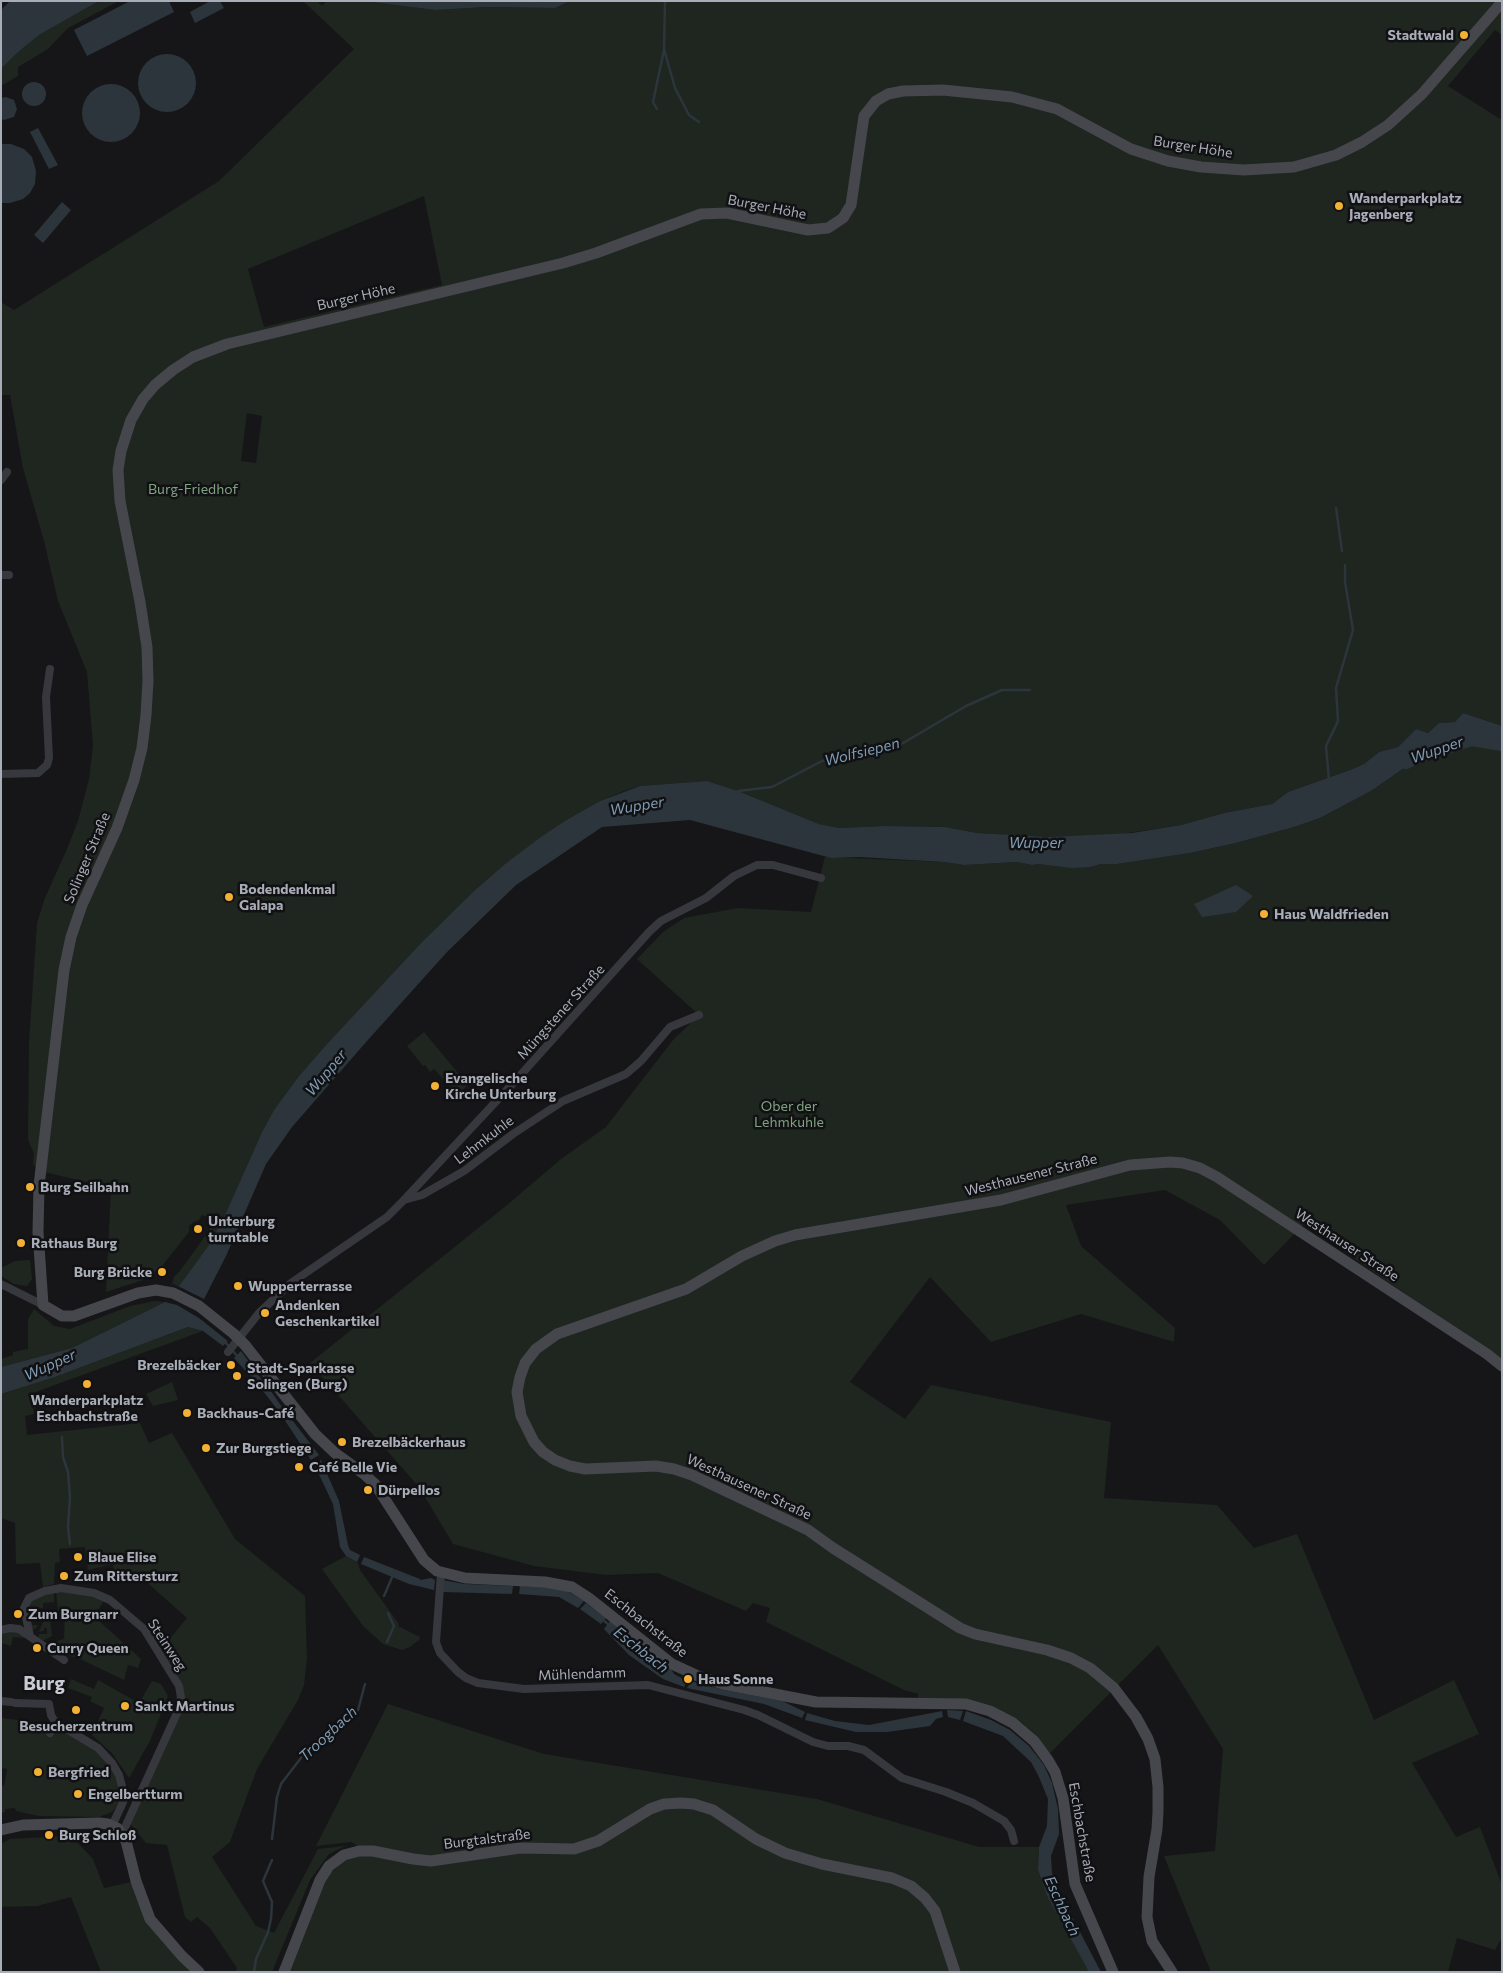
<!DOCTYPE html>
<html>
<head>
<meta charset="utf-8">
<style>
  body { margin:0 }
  #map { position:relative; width:1503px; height:1973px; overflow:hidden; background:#161618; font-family:Commissioner,sans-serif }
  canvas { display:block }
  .frame { position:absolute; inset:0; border:2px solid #a8adb8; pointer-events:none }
</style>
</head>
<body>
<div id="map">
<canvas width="1503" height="1973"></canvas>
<div class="frame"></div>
</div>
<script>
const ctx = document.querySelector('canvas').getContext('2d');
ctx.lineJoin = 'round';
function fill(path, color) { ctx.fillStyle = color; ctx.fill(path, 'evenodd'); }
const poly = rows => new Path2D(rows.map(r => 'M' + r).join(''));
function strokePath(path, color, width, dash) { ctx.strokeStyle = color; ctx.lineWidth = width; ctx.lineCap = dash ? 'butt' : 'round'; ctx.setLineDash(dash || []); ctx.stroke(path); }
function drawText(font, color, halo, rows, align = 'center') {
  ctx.font = font + ' Commissioner,sans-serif'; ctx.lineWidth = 5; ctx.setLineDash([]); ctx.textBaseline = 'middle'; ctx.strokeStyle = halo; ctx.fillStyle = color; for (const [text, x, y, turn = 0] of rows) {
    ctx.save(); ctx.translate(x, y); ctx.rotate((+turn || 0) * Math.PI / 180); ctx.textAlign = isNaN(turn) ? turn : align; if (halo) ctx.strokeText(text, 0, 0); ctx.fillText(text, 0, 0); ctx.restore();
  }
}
const green = poly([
  [99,1,119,1,68,28,48,49,18,67,18,76,1,86,1,69,17,53,39,35],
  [303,1,317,1,322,6,327,1,364,1,435,10,487,7,555,8,570,1,1502,1,1502,35,1495,30,1448,86,1502,120,1502,726,1463,713,1455,722,1439,723,1428,733,1416,729,1398,747,1379,752,1364,764,1350,770,1288,792,1272,804,1224,813,1181,825,1108,836,1050,837,1011,835,977,833,945,827,884,826,839,828,819,824,738,791,707,781,640,786,624,791,600,801,568,819,505,864,474,891,421,943,326,1045,299,1076,274,1110,262,1132,225,1215,209,1245,179,1286,172,1283,174,1277,179,1272,209,1231,214,1216,209,1215,208,1217,202,1215,199,1220,193,1222,189,1226,189,1232,162,1266,143,1280,106,1292,111,1188,40,1171,33,1164,34,1154,28,1139,29,1042,37,923,45,898,67,849,78,821,89,779,93,746,87,672,58,601,44,541,23,468,10,395,1,395,1,302,14,310,219,181,354,49],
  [424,196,442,285,264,327,248,269],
  [247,413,262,416,256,463,241,461],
  [1464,742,1502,749,1502,1360,1304,1224,1264,1265,1220,1220,1165,1190,1066,1205,1081,1246,1175,1328,1174,1342,1081,1314,991,1342,930,1277,850,1382,905,1419,931,1385,1111,1422,1104,1498,1217,1505,1254,1548,1297,1534,1374,1720,1454,1680,1479,1734,1412,1763,1456,1837,1480,1827,1502,1885,1502,1937,1495,1950,1457,1938,1448,1972,1211,1972,1164,1856,1215,1851,1223,1749,1158,1645,1049,1754,1034,1733,1020,1721,993,1706,967,1699,918,1699,918,1694,904,1690,766,1622,770,1608,753,1603,746,1611,658,1573,606,1575,534,1566,453,1544,419,1487,310,1363,507,1205,561,1159,606,1127,673,1040,699,1015,637,959,663,932,684,918,738,908,811,912,825,857,944,862,964,865,1017,862,1032,865,1038,864,1090,867,1101,864,1117,864,1190,853,1236,843,1294,827,1320,818,1371,791,1430,750],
  [424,1032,468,1085,454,1098,449,1092,452,1089,434,1069,430,1072,425,1065,423,1066,407,1046],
  [30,1260,32,1279,27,1286,14,1284,1,1276,1,1268,15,1261],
  [155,1301,165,1302,72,1348,1,1367,1,1359,13,1355,13,1352,28,1349,28,1319,34,1309,54,1326,70,1329,130,1306],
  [188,1327,203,1331,30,1394,34,1414,25,1416,27,1435,140,1423,149,1443,172,1433,235,1539,305,1596,307,1659,304,1685,298,1700,257,1769,230,1842,212,1857,256,1926,274,1933,318,1849,345,1846,329,1854,310,1880,272,1972,235,1972,237,1968,210,1928,197,1917,191,1922,185,1917,167,1845,146,1843,128,1821,181,1697,148,1633,152,1629,167,1642,187,1618,142,1578,114,1570,113,1564,88,1570,85,1547,59,1549,60,1562,55,1563,54,1584,43,1587,40,1563,16,1564,15,1523,1,1518,1,1394,55,1377],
  [172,1382,178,1400,153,1406,146,1394],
  [346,1556,358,1563,360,1570,399,1624,398,1626,420,1637,419,1640,410,1647,402,1650,383,1644,363,1626,322,1569],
  [56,1591,73,1591,105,1599,98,1610,101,1613,98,1620,141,1659,138,1668,128,1665,124,1680,78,1658,66,1655,58,1647,56,1650,47,1644,64,1639,65,1613,58,1611],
  [54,1592,54,1602,43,1603,43,1608,33,1609,36,1618,31,1618,32,1625,38,1625,35,1629,31,1630,27,1606,31,1601],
  [47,1618,50,1618,52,1636,42,1641,39,1639,39,1634,47,1634,47,1628,44,1628,44,1631,39,1632,43,1622],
  [7,1632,18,1632,25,1636,24,1638,13,1637,11,1646,1,1643,1,1634],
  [71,1679,94,1689,98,1680,139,1703,152,1681,161,1684,168,1696,150,1741,129,1778,112,1753,92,1735,104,1708,90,1701,92,1697,68,1688],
  [388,1704,544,1754,817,1799,979,1847,1039,1847,1038,1870,1047,1896,1088,1968,1088,1972,284,1972,320,1880,359,1851,356,1845,351,1842,316,1846],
  [1,1718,44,1723,44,1728,60,1729,97,1750,114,1771,120,1789,121,1796,116,1807,112,1812,99,1817,39,1816,16,1811,15,1808,5,1809,5,1812,1,1813,1,1786,4,1786,7,1769,1,1768],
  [65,1836,73,1838,93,1859,104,1888,136,1881,150,1919,199,1972,101,1972,71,1897,37,1906,1,1907,1,1844,10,1839]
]);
const water = poly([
  [10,1,99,1,39,35,17,53,1,69,1,10],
  [130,1,169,1,174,12,87,56,74,30],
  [210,1,220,1,224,8,195,23,190,12],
  [364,1,570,1,555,8,487,7,435,10],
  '138 83a29 29 0 1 1 58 0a29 29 0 1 1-58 0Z',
  '22 94a12 12 0 1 1 24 0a12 12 0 1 1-24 0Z',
  '82 113a29 29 0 1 1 58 0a29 29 0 1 1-58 0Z',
  [6,97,14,100,17,109,14,117,4,120,1,119,1,98],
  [38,128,58,165,49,169,30,132],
  [1,144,11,144,24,149,32,157,36,171,35,184,30,193,23,199,10,203,1,203],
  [62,202,71,210,43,243,34,235],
  [1463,713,1502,726,1502,749,1464,742,1430,750,1371,791,1320,818,1294,827,1236,843,1190,853,1117,864,1101,864,1090,867,1072,868,1038,864,1032,865,1017,862,964,865,944,862,859,857,831,858,690,820,602,827,516,885,447,952,367,1041,292,1127,266,1164,226,1256,203,1301,194,1314,228,1341,223,1346,203,1331,188,1327,55,1377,1,1394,1,1367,72,1348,165,1302,172,1283,179,1286,209,1245,225,1215,262,1132,274,1110,299,1076,326,1045,421,943,474,891,505,864,541,837,568,819,600,801,640,786,707,781,738,791,819,824,839,828,884,826,945,827,977,833,1050,837,1132,833,1181,825,1224,813,1272,804,1288,792,1350,770,1364,764,1379,752,1398,747,1416,729,1428,733,1439,723,1455,722],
  [1236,885,1253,896,1236,912,1202,917,1194,904],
  [241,1351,265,1384,261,1388,234,1358],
  [268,1387,284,1410,280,1413,263,1391],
  [286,1412,319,1455,311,1460,282,1416],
  [321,1460,339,1501,348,1545,350,1550,360,1555,357,1562,346,1556,340,1547,333,1504,314,1464],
  [364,1557,420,1579,420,1580,431,1578,435,1580,434,1590,409,1584,361,1564],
  [443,1580,464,1584,513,1586,512,1594,442,1592],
  [520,1586,550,1587,567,1591,584,1601,578,1608,559,1597,519,1594],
  [586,1603,606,1618,601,1624,580,1609],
  [610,1621,671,1669,674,1674,687,1681,684,1687,663,1679,629,1655,604,1629],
  [691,1681,724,1690,782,1701,805,1712,802,1718,764,1704,687,1688],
  [947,1710,963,1711,960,1720,948,1717],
  [942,1711,943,1717,936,1719,930,1726,887,1732,856,1732,805,1720,807,1713,835,1721,869,1725],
  [966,1711,991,1720,1010,1730,1029,1746,1044,1765,1052,1783,1058,1809,1059,1834,1051,1856,1052,1873,1061,1896,1101,1972,1088,1972,1087,1968,1047,1896,1038,1870,1039,1847,1047,1826,1048,1799,1039,1777,1031,1762,1003,1736,963,1721]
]);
const pier = poly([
  [172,1283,206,1300,197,1313,230,1340,230,1343,225,1348,223,1346,228,1341,204,1321,177,1305,165,1302]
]);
const stream = poly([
  [665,1,664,49,675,88,689,115,699,122],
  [657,109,653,102,664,50],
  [1336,508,1342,551],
  [1329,780,1326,746,1338,721,1336,688,1353,630,1345,582,1345,565],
  [736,793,738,791,772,787,822,761,857,756,898,746,966,706,1002,690,1030,690],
  [225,1342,238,1357],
  [62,1437,63,1457,68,1472,70,1497,68,1527,70,1544],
  [384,1596,393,1575],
  [601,1618,610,1626],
  [387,1642,394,1626,388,1613],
  [272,1839,277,1797,281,1784,307,1750,352,1716,358,1710,365,1684],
  [254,1972,256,1959,268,1932,271,1919,272,1902,263,1881,272,1860]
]);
const river = poly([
  [1406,761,1413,757,1472,738,1502,743]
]);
const street = poly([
  [1,480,7,472],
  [1,575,9,575],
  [1,774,38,773,47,765,49,758,46,697,50,669],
  [404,1200,422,1195,464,1171,513,1134,563,1101,626,1074,641,1061,670,1027,699,1015],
  [1,1284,43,1305],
  [228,1352,259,1313,291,1283,387,1217,404,1200,517,1079,649,932,661,921,706,898,734,876,757,865,773,865,821,878],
  [441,1573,436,1642,440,1653,458,1672,466,1678,478,1683,524,1689,648,1685,744,1710,758,1715,813,1742,828,1746,848,1746,864,1750,902,1778,946,1792,973,1803,1004,1821,1011,1830,1014,1841],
  [1,1630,10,1628,19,1629,64,1660],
  [30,1636,24,1608,29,1598,45,1591,61,1588,94,1593,110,1600,144,1629,179,1686,181,1697,177,1713,122,1834],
  [1,1701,11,1702],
  [15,1703,49,1704,51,1715,55,1722,98,1748,112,1763,119,1775,124,1794,123,1802,112,1826],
  [50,1733,55,1722]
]);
const secondary = poly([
  [1,1830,23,1825,99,1823,108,1824,117,1828,126,1841,136,1881,150,1919,182,1956,199,1972],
  [284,1972,320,1880,329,1866,344,1855,359,1851,373,1851,413,1859,431,1861,520,1848,574,1849,598,1841,650,1809,664,1804,681,1803,694,1804,713,1810,756,1839,785,1853,822,1864,892,1878,911,1886,925,1898,935,1911,955,1972],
  [1113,1972,1075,1884,1063,1798,1055,1772,1048,1760,1034,1741,1013,1723,990,1711,966,1704,816,1702,723,1684,698,1676,672,1664,589,1598,572,1587,545,1582,465,1578,437,1571,424,1560,375,1484,364,1474,335,1453,315,1434,245,1345,234,1334,199,1306,173,1293,156,1290,138,1293,74,1316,62,1316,43,1305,38,1232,39,1186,64,970,71,937,82,905,117,828,134,780,142,748,146,715,148,681,147,647,140,602,120,501,118,470,121,451,131,420,143,399,155,385,173,370,193,357,227,344,563,263,596,253,701,214,727,213,808,230,828,228,843,218,851,205,864,116,876,101,888,94,903,91,943,90,1012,97,1057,109,1131,149,1168,161,1201,167,1244,170,1294,167,1336,155,1362,142,1388,125,1422,94,1502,2],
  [1172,1972,1152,1941,1147,1917,1149,1877,1157,1829,1158,1812,1158,1787,1155,1759,1148,1739,1136,1717,1114,1688,1090,1668,1071,1658,1047,1650,975,1634,960,1628,833,1548,808,1530,692,1475,674,1469,656,1466,585,1469,570,1466,555,1460,543,1452,534,1442,521,1416,517,1392,520,1377,525,1363,536,1349,557,1334,686,1289,742,1256,775,1241,795,1235,1001,1200,1130,1165,1170,1162,1183,1163,1200,1168,1217,1177,1487,1354,1502,1366]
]);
const markers = [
  [1464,35,5,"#f2b134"],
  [1339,206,5,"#f2b134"],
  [229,897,5,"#f2b134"],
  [1264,914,5,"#f2b134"],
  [435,1086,5,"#f2b134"],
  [30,1187,5,"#f2b134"],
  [198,1229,5,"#f2b134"],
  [21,1243,5,"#f2b134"],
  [162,1272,5,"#f2b134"],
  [238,1286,5,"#f2b134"],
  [265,1313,5,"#f2b134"],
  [231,1365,5,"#f2b134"],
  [237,1376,5,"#f2b134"],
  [87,1384,5,"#f2b134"],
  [187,1413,5,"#f2b134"],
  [342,1442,5,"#f2b134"],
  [206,1448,5,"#f2b134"],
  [299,1467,5,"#f2b134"],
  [368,1490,5,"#f2b134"],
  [78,1557,5,"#f2b134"],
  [64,1576,5,"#f2b134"],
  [18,1614,5,"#f2b134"],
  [37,1648,5,"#f2b134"],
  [688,1679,5,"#f2b134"],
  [125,1706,5,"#f2b134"],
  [76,1710,5,"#f2b134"],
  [38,1772,5,"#f2b134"],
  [78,1794,5,"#f2b134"],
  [49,1835,5,"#f2b134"]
];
const poiNames = [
  ["Stadtwald",1454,35,"right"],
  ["Wanderparkplatz",1349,198],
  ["Jagenberg",1349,214],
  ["Bodendenkmal",239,889],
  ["Galapa",239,905],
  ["Haus Waldfrieden",1274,914],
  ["Evangelische",445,1078],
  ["Kirche Unterburg",445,1094],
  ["Burg Seilbahn",40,1187],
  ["Unterburg",208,1221],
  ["turntable",208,1237],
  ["Rathaus Burg",31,1243],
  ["Burg Brücke",152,1272,"right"],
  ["Wupperterrasse",248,1286],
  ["Andenken",275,1305],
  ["Geschenkartikel",275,1321],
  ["Brezelbäcker",221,1365,"right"],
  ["Stadt-Sparkasse",247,1368],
  ["Solingen (Burg)",247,1384],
  ["Wanderparkplatz",87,1400,"center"],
  ["Eschbachstraße",87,1416,"center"],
  ["Backhaus-Café",197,1413],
  ["Brezelbäckerhaus",352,1442],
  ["Zur Burgstiege",216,1448],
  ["Café Belle Vie",309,1467],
  ["Dürpellos",378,1490],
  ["Blaue Elise",88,1557],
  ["Zum Rittersturz",74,1576],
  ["Zum Burgnarr",28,1614],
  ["Curry Queen",47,1648],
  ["Haus Sonne",698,1679],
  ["Sankt Martinus",135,1706],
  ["Besucherzentrum",76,1726,"center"],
  ["Bergfried",48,1772],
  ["Engelbertturm",88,1794],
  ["Burg Schloß",59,1835]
];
const streetNames = [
  ["Burger Höhe",1193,147,9],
  ["Burger Höhe",767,207,11],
  ["Burger Höhe",356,297,-13],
  ["Solinger Straße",87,858,-67],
  ["Müngstener Straße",561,1012,-48],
  ["Lehmkuhle",484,1140,-37],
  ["Westhausener Straße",1031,1175,-14],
  ["Westhauser Straße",1347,1245,33],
  ["Westhausener Straße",749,1487,25],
  ["Eschbachstraße",646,1623,38],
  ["Steinweg",167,1645,57],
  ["Mühlendamm",582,1674,-2],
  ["Eschbachstraße",1082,1832,80],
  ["Burgtalstraße",487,1839,-7]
];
const parkNames = [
  ["Burg-Friedhof",193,489],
  ["Ober der",789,1106],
  ["Lehmkuhle",789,1122]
];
const waterNames = [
  ["Wupper",1437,750,-19],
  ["Wolfsiepen",862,752,-14],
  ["Wupper",637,806,-9],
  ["Wupper",1036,843],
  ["Wupper",326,1073,-50],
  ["Wupper",50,1365,-24],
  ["Eschbach",641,1650,38],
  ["Troogbach",328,1734,-43],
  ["Eschbach",1062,1906,65]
];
const districtNames = [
  ["Burg",44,1684]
];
fill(green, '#1e261f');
fill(water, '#2c353c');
fill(pier, '#161618');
strokePath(stream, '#2c353c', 2.5);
strokePath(river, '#2c353c', 16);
strokePath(street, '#37383d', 8);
strokePath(secondary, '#45474d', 11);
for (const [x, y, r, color] of markers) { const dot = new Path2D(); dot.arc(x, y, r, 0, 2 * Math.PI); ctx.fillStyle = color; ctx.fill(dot); strokePath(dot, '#111113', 2); }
drawText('bold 14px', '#a8adb8', '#111113', poiNames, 'left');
drawText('14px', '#a8adb8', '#111113', streetNames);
drawText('14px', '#7fa381', '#111113', parkNames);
drawText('italic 15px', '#7f9bb3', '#111113', waterNames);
drawText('bold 19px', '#c9ccd4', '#111113', districtNames);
</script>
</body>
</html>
